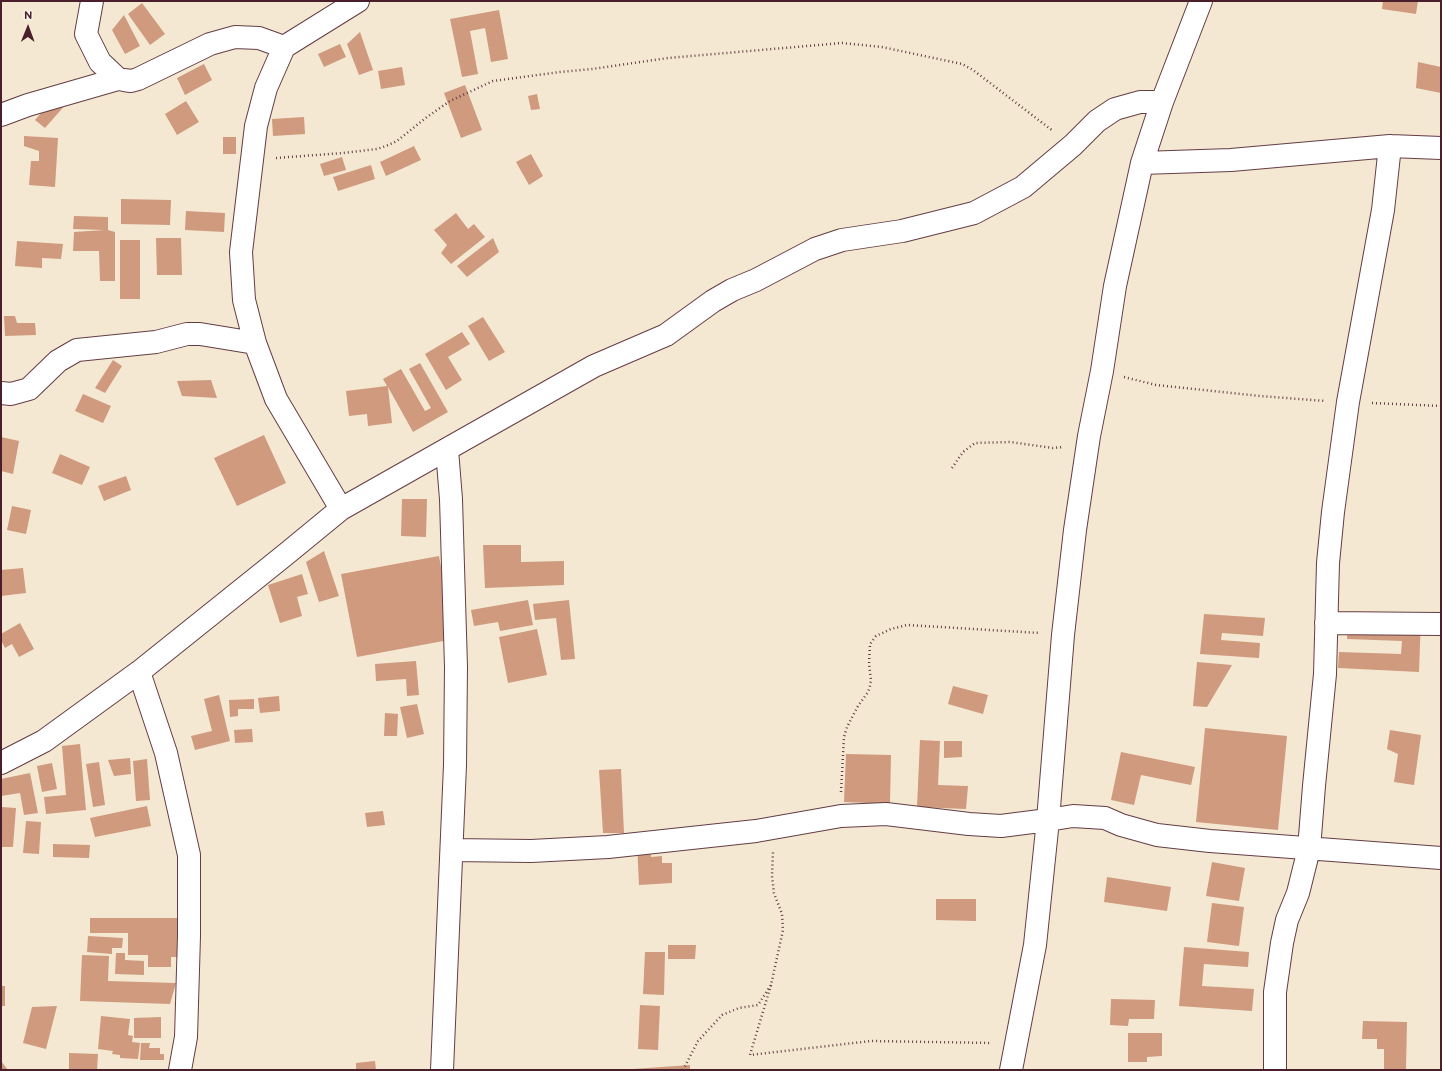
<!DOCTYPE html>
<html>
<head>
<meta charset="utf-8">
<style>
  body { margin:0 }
  #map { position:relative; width:1442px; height:1071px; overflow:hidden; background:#f4e8d3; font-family:"Balsamiq Sans",sans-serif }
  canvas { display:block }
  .frame { position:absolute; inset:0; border:2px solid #4a1f2b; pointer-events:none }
  .north { position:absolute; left:8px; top:8px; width:40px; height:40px; -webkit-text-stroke:3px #f7f3e8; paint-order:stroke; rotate:1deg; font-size:11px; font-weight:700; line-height:16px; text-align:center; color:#4a1f2b }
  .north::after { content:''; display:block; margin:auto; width:14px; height:18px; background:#4a1f2b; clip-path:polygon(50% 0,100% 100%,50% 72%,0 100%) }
</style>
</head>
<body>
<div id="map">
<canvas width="1442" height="1071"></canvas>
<div class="frame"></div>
<div class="north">N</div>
</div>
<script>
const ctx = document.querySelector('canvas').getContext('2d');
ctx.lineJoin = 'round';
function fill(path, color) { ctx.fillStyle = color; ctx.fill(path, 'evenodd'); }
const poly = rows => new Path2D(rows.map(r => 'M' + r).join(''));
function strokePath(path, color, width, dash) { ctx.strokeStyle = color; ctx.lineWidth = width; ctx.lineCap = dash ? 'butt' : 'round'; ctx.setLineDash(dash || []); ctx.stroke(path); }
const building = poly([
  [1383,1,1418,1,1416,14,1382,9],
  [142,3,165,34,150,45,128,14],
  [499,10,508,59,491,62,485,28,470,31,478,74,462,77,450,19],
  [124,15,140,46,125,54,112,30],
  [360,32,373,70,359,75,347,44],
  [340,44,346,57,324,67,318,54],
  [1418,62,1441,67,1441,93,1416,88],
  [204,64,212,80,185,95,177,78],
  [402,67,405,85,381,89,378,71],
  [465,85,482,130,461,138,444,93],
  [537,94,540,109,531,110,528,96],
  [57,95,67,103,45,128,35,120],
  [186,101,199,122,177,135,165,114],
  [304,117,305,134,273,136,272,119],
  [24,136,58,138,55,187,29,185,31,161,39,161,39,151,24,146],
  [223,137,236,137,236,154,223,154],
  [414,146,421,160,386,176,380,162],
  [531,154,543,176,529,185,516,162],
  [342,157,346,170,324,176,320,164],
  [371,165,375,179,338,191,333,177],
  [121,199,171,200,170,225,121,224],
  [186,211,225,213,224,232,185,230],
  [456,213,468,229,474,224,485,237,451,264,441,253,447,245,434,230],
  [74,216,108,217,108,230,115,232,115,281,100,281,99,251,73,251,74,232,105,230,73,229],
  [156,238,181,238,182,275,157,275],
  [493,238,499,252,467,277,457,266],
  [120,240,140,240,140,299,120,299],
  [17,241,63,244,61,259,42,258,42,268,15,266],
  [4,316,15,316,17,323,35,323,36,335,5,336],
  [483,317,505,352,489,361,468,326],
  [462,332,470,344,448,357,462,380,446,390,425,354],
  [113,360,122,366,105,393,95,388],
  [420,363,448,412,413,432,388,387,392,423,368,426,367,414,349,416,346,391,387,386,383,379,401,369,425,411,431,408,409,369],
  [211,380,217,398,182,396,177,381],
  [83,394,111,406,103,423,75,411],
  [264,435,286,483,237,506,214,458],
  [1,437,19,441,13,474,1,471],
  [60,454,90,467,82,485,52,473],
  [126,476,131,490,104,501,98,486],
  [402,499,427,499,426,537,401,536],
  [12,506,31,510,26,534,7,530],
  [483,545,521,545,521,562,564,561,564,585,485,588],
  [324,551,339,596,319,602,306,562],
  [439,556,454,639,357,657,341,574],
  [23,568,26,593,1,596,1,570],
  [302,574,308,594,297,597,302,616,280,623,268,585],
  [528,600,533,625,500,631,498,622,474,626,471,610],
  [569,600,575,659,561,660,556,618,535,620,533,604],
  [1348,613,1421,617,1419,672,1338,668,1339,652,1401,654,1402,641,1347,639],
  [1204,614,1265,618,1263,636,1222,633,1221,640,1260,643,1259,658,1200,654],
  [20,623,34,649,19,657,12,644,5,648,1,640,1,634],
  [537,629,547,675,508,683,499,637],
  [416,661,419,695,407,696,406,679,376,681,375,664],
  [1197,662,1232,665,1207,707,1193,706],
  [953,686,988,695,983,714,948,704],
  [219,695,230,741,195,750,191,736,212,731,204,699],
  [279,696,280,711,260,713,258,698],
  [254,699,254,709,238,709,238,716,230,717,229,700],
  [417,704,424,734,407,738,400,707],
  [385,713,398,714,397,736,384,736],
  [1205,728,1287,736,1278,830,1196,822],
  [252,729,253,742,235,743,234,730],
  [1390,730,1421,735,1414,785,1394,782,1398,754,1387,749],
  [920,740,940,741,938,785,968,786,966,809,917,807],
  [944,741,962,741,962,757,944,758],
  [80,744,86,810,46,814,44,797,66,795,62,746],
  [1121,752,1195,767,1191,785,1141,775,1134,805,1111,800],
  [846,754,891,755,890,804,844,802],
  [130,758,131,774,114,776,108,760],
  [147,759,150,800,136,801,133,761],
  [99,762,105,805,93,807,86,764],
  [52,763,57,789,42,792,37,766],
  [621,769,624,833,603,833,599,770],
  [30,773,38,813,24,815,20,793,1,796,1,779],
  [147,806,151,826,95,837,90,818],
  [1,807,16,808,13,847,1,847],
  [383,811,385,825,367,827,365,813],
  [26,821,41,822,39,854,23,853],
  [650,842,651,857,662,856,662,863,672,863,672,883,639,885,637,843],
  [53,844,90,845,89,858,53,857],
  [1212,862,1245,868,1239,901,1206,896],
  [1107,877,1171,887,1167,911,1104,902],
  [936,899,976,899,976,921,936,920],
  [1212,903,1244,907,1239,946,1207,942],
  [90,918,179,918,180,957,171,957,171,967,148,967,148,955,128,955,128,933,90,933],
  [88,936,123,938,122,948,112,948,112,954,87,952],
  [668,945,696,945,695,959,668,959],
  [1184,947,1249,952,1248,967,1204,964,1202,986,1254,989,1252,1011,1179,1006],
  [645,952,665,952,664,995,643,994],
  [116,953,125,953,125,960,144,961,144,975,115,974],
  [82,955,109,956,108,981,176,983,170,1004,80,1001],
  [1,986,5,986,5,1006,1,1006],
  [1111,999,1155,1000,1154,1019,1129,1019,1128,1026,1110,1025],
  [640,1005,660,1006,658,1050,638,1049],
  [57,1006,46,1049,23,1043,32,1007],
  [101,1016,130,1019,128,1035,133,1036,132,1042,140,1043,138,1059,120,1058,120,1055,112,1054,113,1051,98,1049],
  [161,1017,161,1038,134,1038,134,1018],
  [1363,1021,1407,1022,1406,1069,1384,1069,1384,1049,1377,1049,1377,1039,1362,1039],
  [1128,1033,1162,1033,1162,1056,1147,1057,1147,1062,1128,1062],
  [141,1043,150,1043,149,1048,160,1048,160,1054,164,1054,164,1060,140,1060],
  [69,1053,98,1054,97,1070,69,1070],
  [1,1061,8,1070,1,1070],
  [375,1061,376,1070,356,1070,356,1063],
  [690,1065,690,1070,633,1070,633,1069]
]);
const path = poly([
  [276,158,343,153,377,149,386,146,397,141,427,117,450,101,493,81,560,72,592,69,668,58,842,43,882,47,962,64,973,70,1053,131],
  [1124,377,1156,385,1260,396,1325,401],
  [1372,403,1441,406],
  [952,468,963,452,975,443,1010,442,1053,448,1063,447],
  [841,792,844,737,847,727,858,706,868,692,870,686,871,680,869,664,870,644,876,636,891,629,907,625,1040,633],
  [771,985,750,1055,871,1041,992,1043],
  [683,1070,698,1041,722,1015,739,1008,758,1005,771,985,783,930,782,914,774,893,772,876,773,851]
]);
const street = poly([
  [92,1,86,34,100,62,118,79,124,80,131,81,138,79,210,44,235,37,259,38,284,47],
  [1,115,28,105,118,79],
  [1142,163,1231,160,1390,146,1441,148],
  [1,393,11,394,29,389,58,361,77,350,156,342,187,334,200,334,255,343],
  [341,509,276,399,255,343,244,300,241,252,256,126,266,88,284,47,358,1],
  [1326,623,1441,624],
  [139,672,166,753,189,855,189,936,186,1037,180,1070],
  [1,763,44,741,139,672,285,555,341,509,594,366,666,335,713,301,732,290,756,280,815,249,842,240,902,231,974,213,1023,187,1073,145,1097,121,1115,109,1140,102,1162,102],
  [452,850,531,851,608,847,756,831,841,816,886,814,969,824,1001,826,1048,820,1073,816,1105,818,1121,825,1157,835,1210,841,1441,858],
  [442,1070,455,765,456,667,451,499,447,450],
  [1011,1070,1035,945,1048,820,1063,635,1075,530,1089,436,1102,371,1115,286,1142,163,1162,102,1201,1],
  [1275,1070,1275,992,1282,943,1287,920,1298,893,1309,849,1314,786,1325,674,1328,563,1333,512,1348,402,1383,210,1390,146]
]);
fill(building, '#cf9a7d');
strokePath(street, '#643d44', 24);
strokePath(path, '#643d44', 2.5, [1, 3]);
strokePath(street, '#fff', 22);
</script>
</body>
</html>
